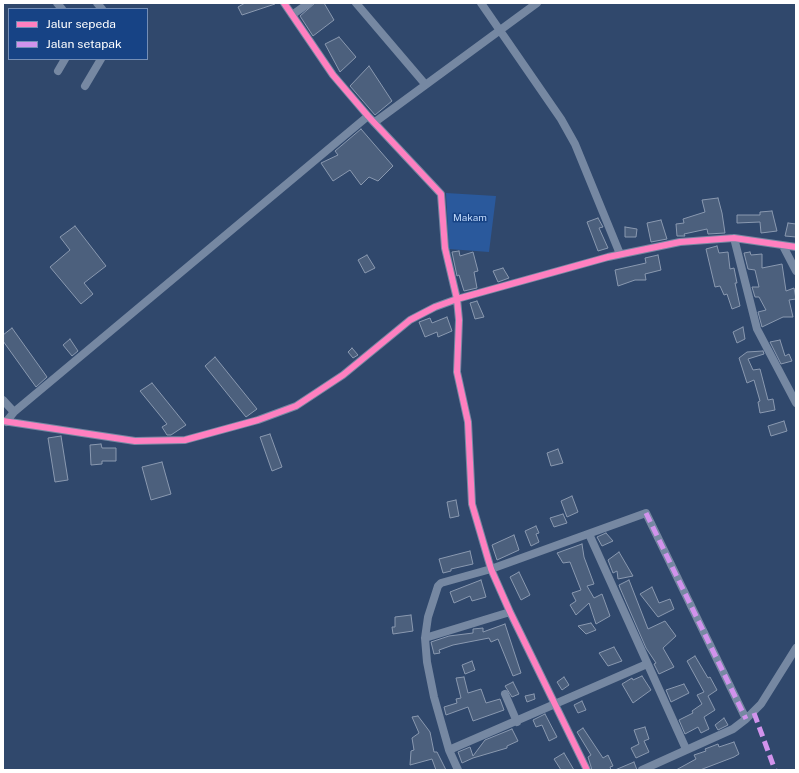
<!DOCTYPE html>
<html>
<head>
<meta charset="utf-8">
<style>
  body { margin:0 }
  #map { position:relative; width:799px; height:773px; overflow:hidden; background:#30486c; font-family:"Public Sans",sans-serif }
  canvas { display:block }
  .frame { position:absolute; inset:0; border:4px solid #fff; pointer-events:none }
  .legend { position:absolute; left:8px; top:8px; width:140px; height:52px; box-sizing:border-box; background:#174385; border:1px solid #748eb6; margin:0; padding:5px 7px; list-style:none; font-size:12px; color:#fff }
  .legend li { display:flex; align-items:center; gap:8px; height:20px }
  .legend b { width:20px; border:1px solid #748eb6 }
</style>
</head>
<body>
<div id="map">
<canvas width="799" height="773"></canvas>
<div class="frame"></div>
<ul class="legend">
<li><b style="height:5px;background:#ff80c0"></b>Jalur sepeda</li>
<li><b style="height:5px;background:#d193ec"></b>Jalan setapak</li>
</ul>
</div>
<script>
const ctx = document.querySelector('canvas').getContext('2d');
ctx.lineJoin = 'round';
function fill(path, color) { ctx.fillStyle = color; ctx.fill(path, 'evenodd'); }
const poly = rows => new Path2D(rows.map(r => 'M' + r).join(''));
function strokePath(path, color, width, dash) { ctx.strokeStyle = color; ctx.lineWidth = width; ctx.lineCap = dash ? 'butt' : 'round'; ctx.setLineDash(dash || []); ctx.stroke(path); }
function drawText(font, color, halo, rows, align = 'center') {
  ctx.font = font + ' "Public Sans",sans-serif'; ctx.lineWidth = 3; ctx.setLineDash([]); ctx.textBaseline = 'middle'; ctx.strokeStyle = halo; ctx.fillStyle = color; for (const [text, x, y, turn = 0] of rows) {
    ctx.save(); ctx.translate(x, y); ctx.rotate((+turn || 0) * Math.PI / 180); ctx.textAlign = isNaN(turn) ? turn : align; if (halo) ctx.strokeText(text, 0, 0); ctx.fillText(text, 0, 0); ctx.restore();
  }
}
const green = poly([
  [446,193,496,196,489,252,449,249]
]);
const building = poly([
  [245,3,274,3,275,4,242,15,238,7,245,3],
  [315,3,324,3,334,20,313,36,300,16,315,3],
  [339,37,356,57,340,72,325,44,339,37],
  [369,66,392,101,375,115,350,86,369,66],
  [361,129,393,166,378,181,369,177,361,185,350,170,333,181,321,163,338,155,335,151,361,129],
  [718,198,722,213,725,233,708,234,707,229,684,234,685,236,677,236,676,224,684,223,683,219,705,212,702,200,718,198],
  [772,211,777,231,761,233,760,222,737,223,737,215,760,215,760,212,772,211],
  [598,218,603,227,599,228,608,248,598,251,587,222,598,218],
  [661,220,667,239,651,242,647,223,661,220],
  [788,223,796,224,796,237,785,236,788,223],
  [75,226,106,266,84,283,93,294,81,304,50,267,70,250,60,237,75,226],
  [625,227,637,229,636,237,625,237,625,227],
  [717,246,719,253,728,252,730,269,734,268,737,283,735,283,740,306,732,309,727,294,724,295,720,286,715,287,706,249,717,246],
  [459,251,460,256,473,252,478,271,474,272,477,288,464,291,459,275,457,276,452,252,459,251],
  [750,252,751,255,762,254,762,268,782,264,786,291,794,288,796,299,789,300,793,317,783,317,762,327,758,312,766,310,759,297,755,297,752,287,759,287,755,270,748,269,744,253,750,252],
  [367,255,375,268,365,273,358,260,367,255],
  [658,255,661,270,645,274,646,280,635,280,618,286,615,270,646,263,645,258,658,255],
  [503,268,509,278,498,282,493,271,503,268],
  [477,301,484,317,475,319,470,303,477,301],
  [447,317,452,331,438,337,437,332,425,337,419,322,430,318,432,323,447,317],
  [743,327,745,339,737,343,733,332,743,327],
  [12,328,47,377,36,387,3,341,3,335,12,328],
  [70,339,78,351,72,356,63,345,70,339],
  [780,340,785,356,789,354,792,361,781,364,770,342,780,340],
  [352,348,358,355,353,358,348,352,352,348],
  [763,351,764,354,748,359,753,370,760,369,768,400,773,399,775,410,760,413,758,402,760,401,754,380,747,383,739,358,747,352,763,351],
  [215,357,257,409,246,417,205,366,215,357],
  [152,383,186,425,171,435,167,435,162,427,167,424,140,391,152,383],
  [784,421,787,431,771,436,768,426,784,421],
  [270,434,282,467,272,471,260,437,270,434],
  [61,436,68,480,55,482,48,438,61,436],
  [101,444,102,448,116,448,116,461,102,461,102,464,91,465,90,445,101,444],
  [558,449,563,463,551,466,547,453,558,449],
  [162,462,171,494,151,500,142,467,162,462],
  [572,496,578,512,567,517,561,501,572,496],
  [456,500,459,516,450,518,447,502,456,500],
  [563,514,567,523,554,527,550,518,563,514],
  [536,526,539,533,536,534,539,542,531,546,525,531,536,526],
  [606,533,613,541,602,546,597,537,606,533],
  [514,535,519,550,497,560,492,545,514,535],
  [582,544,584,557,594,584,587,586,594,598,602,594,610,616,596,624,589,603,576,615,570,605,576,601,572,593,581,590,570,562,563,563,557,553,582,544],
  [470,551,473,564,451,569,451,571,443,573,439,559,470,551],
  [619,552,633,576,618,579,617,571,613,573,608,560,619,552],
  [519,572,530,595,521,600,510,577,519,572],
  [481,580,486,597,472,601,470,596,454,603,450,592,481,580],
  [629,580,648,629,665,621,676,636,663,648,674,667,659,674,654,664,656,663,646,648,620,588,619,585,629,580],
  [652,587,659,603,670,599,674,609,658,617,640,594,652,587],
  [411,615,413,631,393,634,392,627,395,627,395,617,411,615],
  [591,623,596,630,586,634,578,626,591,623],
  [505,624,521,673,513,676,498,639,491,642,489,638,453,645,439,650,440,653,434,654,431,642,449,636,473,633,473,629,483,628,483,632,505,624],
  [614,647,622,661,608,666,599,653,614,647],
  [695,656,708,678,710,677,717,690,708,696,715,710,704,717,709,729,701,733,698,727,685,734,679,720,693,713,692,711,702,704,697,695,704,692,687,661,695,656],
  [472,661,475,670,465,674,462,665,472,661],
  [642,676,651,690,633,703,622,684,632,678,633,680,642,676],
  [464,677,468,693,481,689,486,703,500,699,504,710,473,721,468,707,446,715,444,707,457,703,456,699,461,698,456,678,464,677],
  [564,677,569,685,562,690,557,682,564,677],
  [513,682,519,694,512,697,505,686,513,682],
  [684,684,689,693,671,702,666,690,684,684],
  [534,694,535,699,527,702,525,696,534,694],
  [582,701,586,710,578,713,574,705,582,701],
  [545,714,557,737,549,741,542,725,536,727,533,720,545,714],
  [418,716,430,732,434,752,437,752,446,770,436,770,432,759,410,765,411,751,414,750,412,738,419,733,412,717,418,716],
  [724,718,728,725,718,730,715,725,724,718],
  [645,727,649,739,644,741,649,752,636,758,631,748,639,744,634,730,645,727],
  [583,728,603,758,608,755,613,766,610,767,611,770,592,770,588,757,591,755,577,732,583,728],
  [512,729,518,741,507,746,507,748,473,758,462,763,458,752,470,747,473,756,485,740,512,729],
  [734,742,739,754,734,757,700,770,676,770,696,759,694,755,706,751,705,749,718,744,719,747,734,742],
  [564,753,574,770,561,770,554,759,564,753],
  [634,762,637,770,615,770,634,762]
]);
const minor = poly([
  [57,3,62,9],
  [97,3,102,9],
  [284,3,333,75,368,116,441,194,445,248,457,299,459,320,457,372,468,422,472,504,491,569,510,612,587,770],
  [356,3,425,84],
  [481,3,561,119,575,144,620,254],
  [292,15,309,3],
  [58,71,65,59],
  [85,86,101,59],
  [375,122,537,3],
  [734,238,757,329,796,403],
  [783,246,796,271],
  [3,400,14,412],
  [3,421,135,441,185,440,258,420,296,406,343,375,410,320,435,307,457,299,608,257,680,242,734,238,796,247],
  [6,422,14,412,368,116],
  [589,534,686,749],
  [425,638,510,612],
  [505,694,517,722],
  [449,750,647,664],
  [458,770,449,750,434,697,427,662,425,638,428,617,438,586,441,583,491,569,646,513,746,719],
  [642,770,733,729,746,719,761,704,796,648]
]);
const quiet = poly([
  [646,513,746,719],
  [754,713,775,770]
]);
const cycleway = poly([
  [284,3,333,75,368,116,441,194,445,248,457,299,459,320,457,372,468,422,472,504,491,569,510,612,587,770],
  [3,421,135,441,185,440,258,420,296,406,343,375,410,320,435,307,457,299,608,257,680,242,734,238,796,247]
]);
const parkNames = [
  ["Makam",470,218]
];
fill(green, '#2a599c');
fill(building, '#4c607d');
strokePath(building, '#8a99b0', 1);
strokePath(minor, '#7688a2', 8);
strokePath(quiet, '#d193ec', 5, [10, 5]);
strokePath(cycleway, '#ff80c0', 6);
drawText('10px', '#c1d9fa', '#174385', parkNames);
</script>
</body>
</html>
